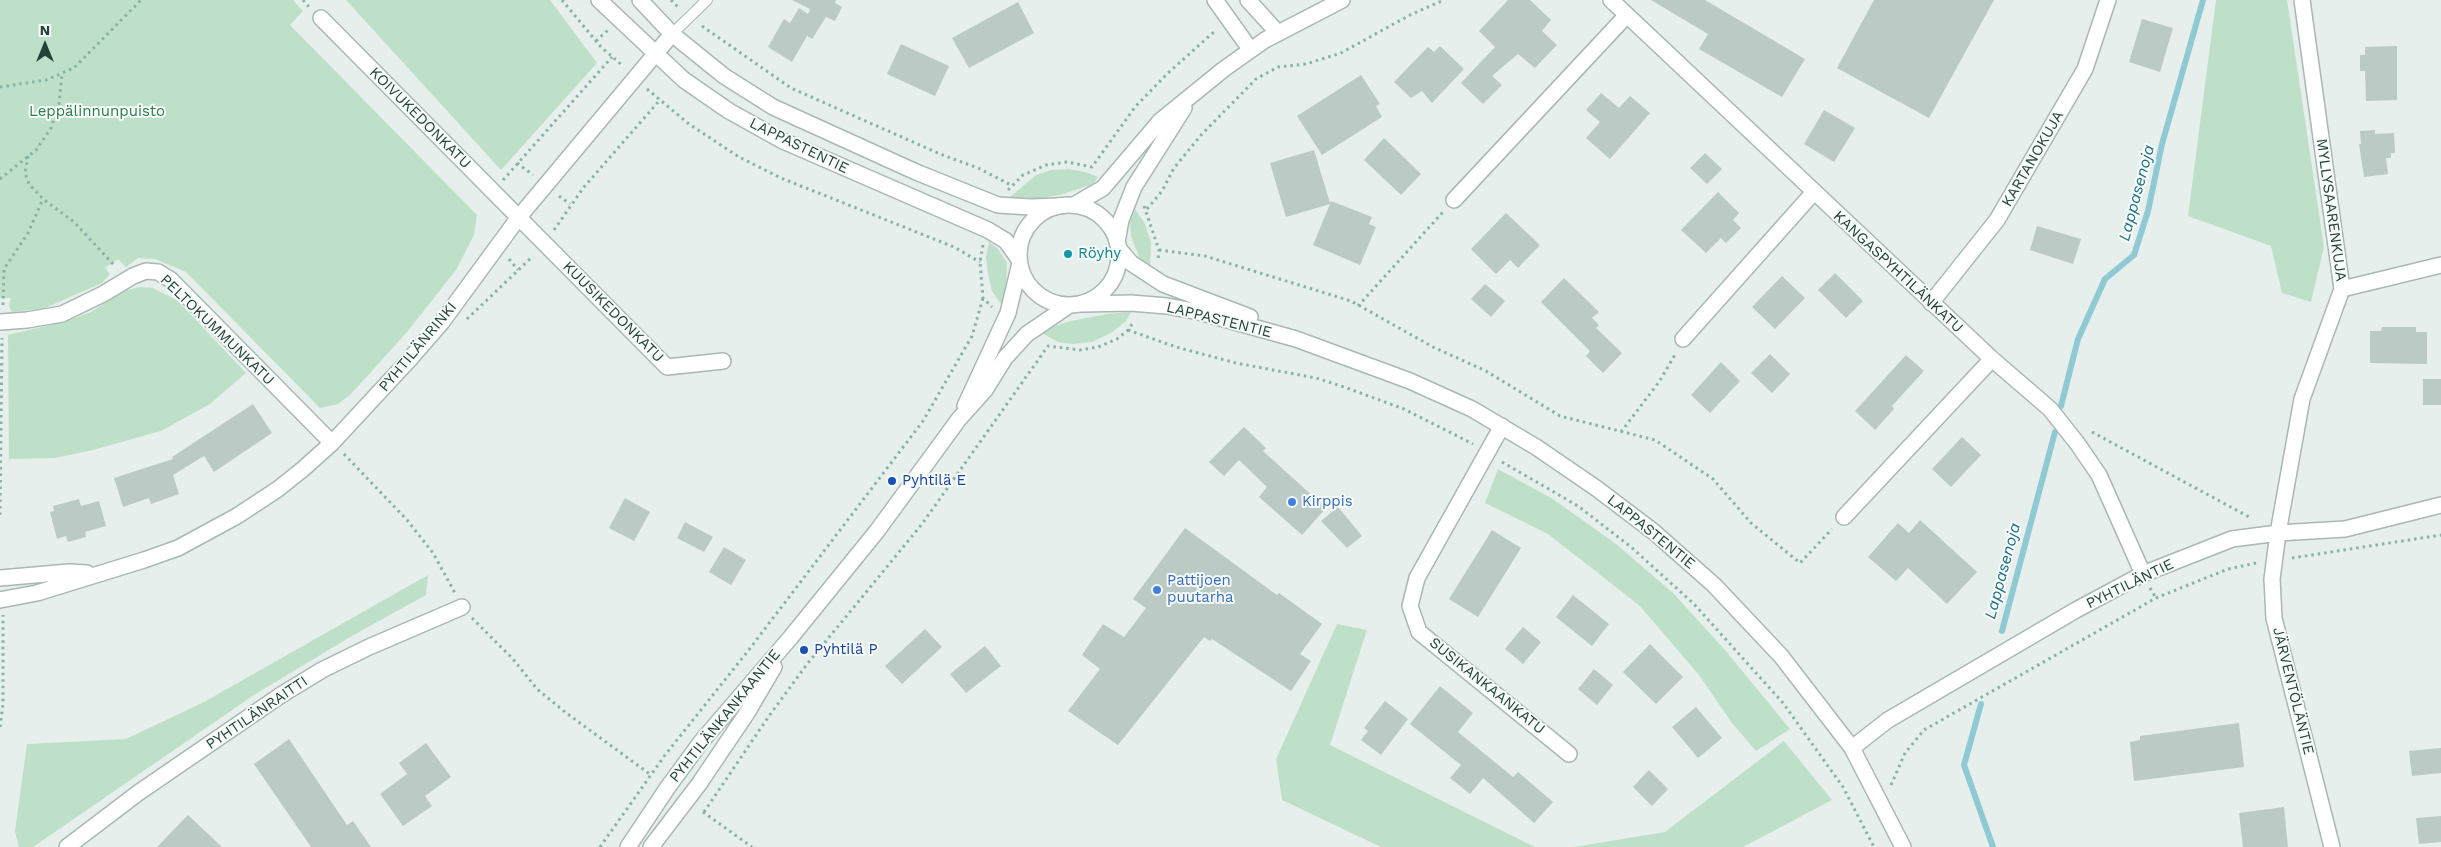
<!DOCTYPE html>
<html>
<head>
<meta charset="utf-8">
<style>
  body { margin:0 }
  #map { position:relative; width:2441px; height:847px; overflow:hidden; background:#e6efeb; font-family:"Work Sans",sans-serif }
  canvas { display:block }
  .north { position:absolute; left:20px; top:20px; width:50px; height:50px; -webkit-text-stroke:4px #f7fbf9; paint-order:stroke; rotate:0deg; font-size:14px; font-weight:700; line-height:20px; text-align:center; color:#24423a }
  .north::after { content:''; display:block; margin:auto; width:18px; height:22px; background:#24423a; clip-path:polygon(50% 0,100% 100%,50% 72%,0 100%) }
</style>
</head>
<body>
<div id="map">
<canvas width="2441" height="847"></canvas>
<div class="north">N</div>
</div>
<script>
const ctx = document.querySelector('canvas').getContext('2d');
ctx.lineJoin = 'round';
function fill(path, color) { ctx.fillStyle = color; ctx.fill(path, 'evenodd'); }
const poly = rows => new Path2D(rows.map(r => 'M' + r).join(''));
function strokePath(path, color, width, dash) { ctx.strokeStyle = color; ctx.lineWidth = width; ctx.lineCap = dash ? 'butt' : 'round'; ctx.setLineDash(dash || []); ctx.stroke(path); }
function drawText(font, color, halo, rows, align = 'center') {
  ctx.font = font + ' "Work Sans",sans-serif'; ctx.lineWidth = 4; ctx.setLineDash([]); ctx.textBaseline = 'middle'; ctx.strokeStyle = halo; ctx.fillStyle = color; for (const [text, x, y, turn = 0] of rows) {
    ctx.save(); ctx.translate(x, y); ctx.rotate((+turn || 0) * Math.PI / 180); ctx.textAlign = isNaN(turn) ? turn : align; if (halo) ctx.strokeText(text, 0, 0); ctx.fillText(text, 0, 0); ctx.restore();
  }
}
const green = poly([
  [0,0,293,0,303,11,290,25,477,215,474,235,456,270,407,332,351,394,338,404,320,408,186,272,155,259,138,258,126,267,118,259,105,268,110,274,102,283,45,308,12,312,9,306,11,298,0,298],
  [346,0,550,0,597,63,501,170],
  [2216,0,2287,0,2324,247,2311,302,2282,293,2271,246,2188,216],
  [1069,169,1085,172,1098,177,1093,184,1060,195,1042,198,1009,198,1036,175,1051,170],
  [1135,209,1144,222,1151,242,1150,267,1139,257,1131,236,1130,221],
  [989,242,998,249,1007,263,1006,293,1001,304,992,291,988,274,986,257],
  [140,287,153,288,178,301,246,373,210,404,161,431,93,450,55,458,9,459,8,335,67,321,91,312,123,291],
  [1131,312,1126,321,1111,333,1092,342,1072,344,1058,342,1040,332,1045,329,1071,321,1107,314],
  [1498,469,1553,499,1616,544,1673,593,1725,650,1790,729,1756,751,1732,723,1699,675,1640,606,1548,534,1485,503],
  [428,575,426,595,350,637,254,695,33,847,19,847,15,831,27,744,126,739,204,702],
  [1337,624,1367,630,1330,745,1535,847,1381,847,1282,800,1276,759],
  [1784,741,1832,800,1743,847,1574,847,1665,832]
]);
const stream = poly([
  [2061,406,2078,339,2105,279,2134,255,2148,211,2162,144,2203,0],
  [2002,631,2055,432],
  [1981,704,1964,765,1993,847]
]);
const building = poly([
  [792,0,836,0,835,3,842,7,835,21,826,17,812,39,807,36,792,62,768,47,784,19,790,23,799,8,808,14,810,9],
  [1508,0,1530,0,1551,20,1542,31,1557,45,1535,68,1518,54,1492,76,1502,85,1483,104,1461,83,1495,47,1479,31],
  [1651,0,1705,0,1805,59,1782,97,1699,49,1708,34],
  [1874,0,1994,0,1929,118,1837,68],
  [1018,2,1034,33,969,68,952,38],
  [2142,19,2173,28,2160,72,2129,62],
  [901,44,949,66,935,96,887,74],
  [1440,46,1464,69,1432,103,1422,91,1411,98,1394,82,1428,47,1434,52],
  [2397,46,2397,100,2366,101,2365,71,2360,71,2360,55,2365,55,2365,47],
  [1361,75,1380,104,1376,106,1382,117,1322,155,1297,116],
  [1601,93,1619,108,1630,96,1650,113,1610,159,1586,138,1600,122,1586,110],
  [1824,110,1855,128,1834,162,1804,144],
  [2375,130,2375,134,2394,133,2395,153,2391,153,2391,158,2386,158,2388,174,2364,177,2359,144,2361,144,2360,131],
  [1384,138,1421,174,1401,195,1364,160],
  [1314,150,1330,203,1331,201,1372,217,1369,224,1376,227,1360,265,1313,245,1330,204,1286,217,1270,163],
  [1705,153,1722,169,1707,184,1690,168],
  [1718,192,1739,213,1733,220,1741,228,1726,243,1721,238,1706,253,1681,230],
  [1506,213,1540,245,1518,268,1510,260,1496,274,1471,249],
  [2037,226,2081,239,2073,264,2030,250],
  [1835,273,1863,301,1846,318,1818,290],
  [1782,276,1805,298,1775,329,1752,307],
  [1564,278,1599,312,1592,318,1599,325,1596,328,1622,353,1603,373,1586,356,1590,351,1541,302],
  [1485,284,1505,301,1491,317,1471,299],
  [2382,327,2416,327,2416,332,2427,332,2427,364,2370,363,2370,331,2381,331],
  [1770,354,1790,374,1772,393,1751,373],
  [1906,355,1924,371,1892,406,1894,409,1875,430,1855,411],
  [1721,362,1740,381,1710,413,1691,395],
  [2423,379,2441,379,2441,405,2423,405],
  [253,404,272,433,214,472,204,456,173,475,179,494,151,504,149,498,123,507,114,478,173,459,172,457],
  [1244,427,1266,448,1263,451,1326,508,1302,535,1259,497,1267,487,1239,460,1224,476,1209,462],
  [1962,437,1981,455,1951,487,1932,469],
  [625,498,650,512,634,541,609,528],
  [79,499,81,506,99,501,106,526,85,532,86,537,68,542,66,536,57,539,50,512,54,511,53,506],
  [1338,507,1362,536,1347,548,1321,521],
  [1920,520,1977,572,1947,604,1908,568,1896,581,1868,557,1898,523,1909,533],
  [685,522,713,537,704,552,677,538],
  [1185,528,1277,595,1279,593,1322,624,1300,654,1311,661,1291,691,1212,639,1210,641,1204,637,1118,745,1068,711,1100,669,1082,655,1103,624,1124,637,1146,608,1133,599],
  [1492,530,1521,548,1478,617,1449,599],
  [724,547,746,560,731,585,709,572],
  [1573,595,1609,624,1592,646,1556,617],
  [1523,627,1541,642,1523,664,1505,649],
  [925,629,942,647,902,684,885,666],
  [1650,644,1683,677,1656,704,1623,672],
  [985,646,1001,666,966,693,950,674],
  [1594,669,1613,685,1597,705,1578,689],
  [1440,686,1473,713,1458,732,1513,777,1518,772,1553,802,1534,823,1483,778,1470,794,1450,778,1461,765,1410,724],
  [1385,701,1408,719,1381,755,1361,740,1368,731,1364,728],
  [1696,707,1722,738,1698,758,1672,727],
  [2239,723,2244,767,2134,781,2130,742,2140,740,2140,736],
  [289,739,347,825,353,821,371,847,311,847,254,764],
  [426,743,451,777,425,796,432,806,403,826,380,794,407,774,399,763],
  [2441,748,2441,773,2412,776,2409,751],
  [1649,770,1668,789,1652,806,1633,787],
  [2284,807,2288,847,2243,847,2239,813],
  [188,815,222,847,157,847],
  [2441,816,2441,842,2419,844,2416,818]
]);
const path = poly([
  [303,0,309,7],
  [562,0,601,47,623,66],
  [671,0,679,8],
  [702,26,791,88,940,154,978,168,1011,185],
  [596,41,608,30],
  [0,87,46,80,74,68,141,0],
  [647,89,689,124,739,157,781,178,954,247,980,262],
  [28,156,25,173,29,184,43,199,74,222,115,266],
  [517,163,533,175],
  [0,179,36,150,51,128,59,104,62,73],
  [503,180,612,57],
  [1008,190,1023,175,1046,165,1067,162,1092,167,1135,107,1168,73,1216,30],
  [559,196,570,204],
  [1144,206,1159,250,1158,260],
  [1147,209,1162,191,1174,168,1202,134,1256,79,1278,67,1306,64,1341,53,1410,15,1444,0],
  [554,230,584,187,659,101],
  [983,245,980,262,983,298,992,307],
  [1159,250,1205,256,1351,301,1433,347,1486,371,1560,416,1655,440,1713,479,1751,523,1800,563,1832,529],
  [509,259,518,270],
  [3,305,4,269,28,233,43,199],
  [1358,306,1443,212],
  [467,319,533,256],
  [1128,330,1176,347,1236,363,1316,378,1344,387,1404,409,1473,444],
  [1621,432,1659,382,1676,353],
  [2092,432,2251,518],
  [344,454,407,520,433,553,455,593],
  [1502,462,1578,506,1631,547,1694,604,1783,703,1843,787,1874,847],
  [0,515,2,338],
  [2292,558,2441,535],
  [2150,588,2156,598],
  [472,618,513,659,537,689,565,712,651,775],
  [0,727,3,704,3,615],
  [1891,785,1905,753,1924,730,2156,598,2228,569,2256,563],
  [703,812,752,847],
  [704,812,769,716,808,663,922,524,1048,346,1080,350,1098,347,1117,339,1128,330,1134,321],
  [600,847,665,755,748,651,923,421,972,336,983,298]
]);
const service = poly([
  [672,34,707,0]
]);
const minor = poly([
  [599,0,684,80,729,111,781,140,988,230,1006,241,1018,258],
  [640,0,672,34,724,76,773,107,916,172,998,205,1030,207,1060,206],
  [1215,0,1250,49],
  [1248,0,1278,33],
  [1611,0,1992,359,2050,409,2077,443,2099,475,2143,574],
  [2302,0,2342,289,2302,399,2278,533,2272,579,2274,618,2332,847],
  [321,18,667,367,723,361],
  [1454,200,1627,15],
  [1119,249,1131,263,1163,284,1250,317],
  [2342,289,2441,265],
  [1931,303,1997,220,2085,69,2108,0],
  [1082,304,1131,303,1167,306,1199,312,1296,339,1410,381,1472,409,1536,447,1596,488,1654,532,1714,585,1781,656,1852,748,1903,847],
  [0,322,27,320,62,314,103,294,133,276,146,271,158,272,171,280,332,443],
  [1683,339,1814,192],
  [1502,426,1417,578,1410,606,1419,632,1569,754],
  [1844,517,1992,359],
  [0,578,69,572,87,573],
  [0,600,37,593,144,560,178,548,237,516,278,489,303,469,332,443,409,360,442,322,519,217,672,34],
  [1852,748,1888,720,2076,610,2143,574,2232,539,2278,533,2345,529,2441,505],
  [67,847,138,793,281,695,322,670,369,647,462,607]
]);
const tertiary = poly([
  '1019 255a50 50 0 1 1 100 0a50 50 0 1 1-100 0Z',
  [1074,205,1103,188,1160,121,1224,69,1265,40,1342,0],
  [1117,242,1121,220,1134,187,1184,108],
  [965,406,1008,313,1019,267],
  [628,847,668,787,701,742,791,637,877,531,959,419,985,390,1005,358,1027,334,1068,306],
  [651,847,699,784,747,713,774,667]
]);
const markers = [
  [1068,254,5,"#0f9aa8"],
  [892,481,5,"#1a4fb4"],
  [1292,502,5,"#3f7fe0"],
  [1157,590,5,"#3f7fe0"],
  [804,650,5,"#1a4fb4"]
];
const parkNames = [
  ["Leppälinnunpuisto",97,112]
];
const streetNames = [
  ["KOIVUKEDONKATU",420,118,45],
  ["LAPPASTENTIE",799,146,26],
  ["KARTANOKUJA",2033,159,-60],
  ["MYLLYSAARENKUJA",2331,210,82],
  ["KANGASPYHTILÄNKATU",1898,272,43],
  ["KUUSIKEDONKATU",613,312,45],
  ["LAPPASTENTIE",1219,320,14],
  ["PELTOKUMMUNKATU",217,330,44],
  ["PYHTILÄNRINKI",418,347,-50],
  ["LAPPASTENTIE",1651,532,39],
  ["PYHTILÄNTIE",2130,584,-26],
  ["SUSIKANKAANKATU",1487,686,39],
  ["JÄRVENTÖLÄNTIE",2293,691,76],
  ["PYHTILÄNRAITTI",257,713,-34],
  ["PYHTILÄNKANKAANTIE",725,716,-51]
];
const cultureNames = [
  ["Röyhy",1078,254]
];
const transitNames = [
  ["Pyhtilä E",902,481],
  ["Pyhtilä P",814,650]
];
const shopNames = [
  ["Kirppis",1302,502],
  ["Pattijoen",1167,581],
  ["puutarha",1167,598]
];
const waterNames = [
  ["Lappasenoja",2137,193,-75],
  ["Lappasenoja",2003,571,-75]
];
fill(green, '#bfe0c8');
strokePath(stream, '#8ec9d4', 6);
fill(building, '#bbcac4');
strokePath(service, '#a8b8b2', 12);
strokePath(minor, '#a8b8b2', 18);
strokePath(tertiary, '#a8b8b2', 18);
strokePath(path, '#86b3a5', 3, [2.5, 4]);
strokePath(service, '#fff', 10);
strokePath(minor, '#fff', 15);
strokePath(tertiary, '#fff', 15);
for (const [x, y, r, color] of markers) { const dot = new Path2D(); dot.arc(x, y, r, 0, 2 * Math.PI); ctx.fillStyle = color; ctx.fill(dot); strokePath(dot, '#f7fbf9', 2); }
drawText('15px', '#2d7a4b', '#f7fbf9', parkNames);
drawText('15px', '#24423a', '#f7fbf9', streetNames);
drawText('15px', '#0d838f', '#f7fbf9', cultureNames, 'left');
drawText('15px', '#164399', '#f7fbf9', transitNames, 'left');
drawText('15px', '#366cbe', '#f7fbf9', shopNames, 'left');
drawText('italic 16px', '#1c6f80', '#f7fbf9', waterNames);
</script>
</body>
</html>
